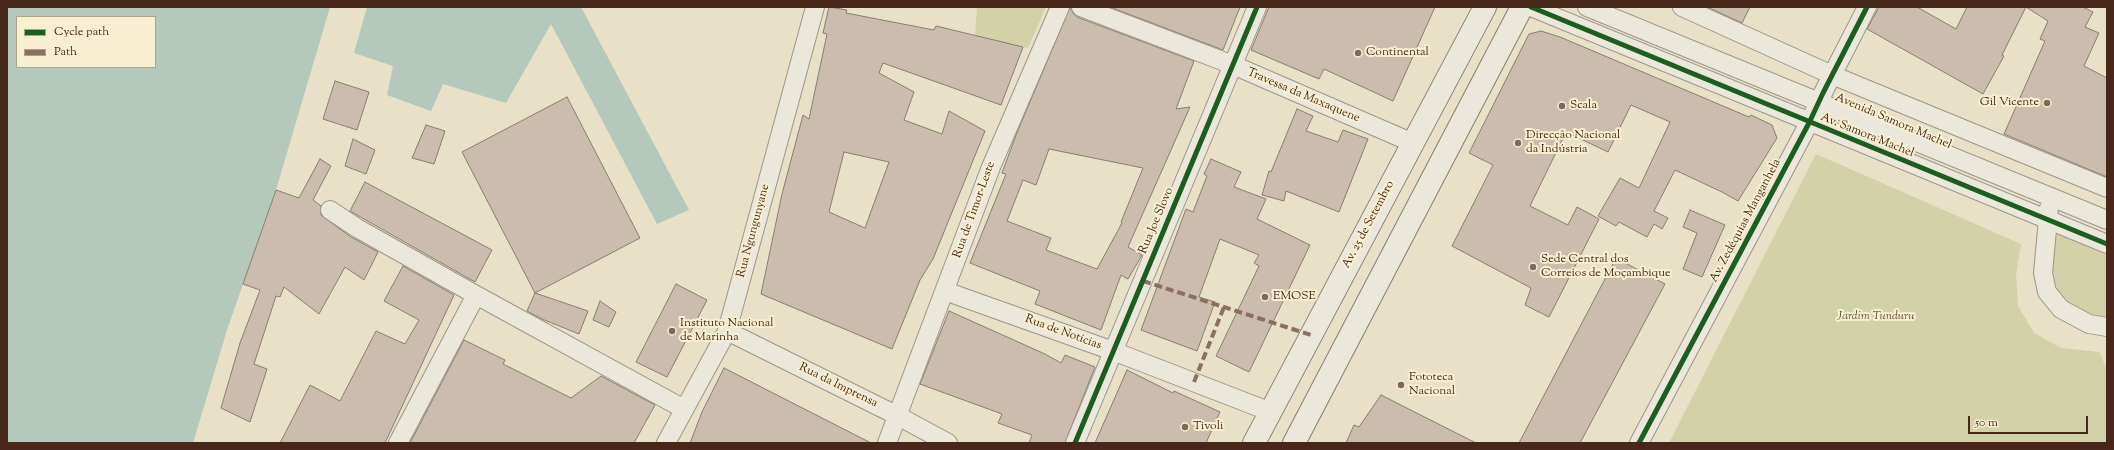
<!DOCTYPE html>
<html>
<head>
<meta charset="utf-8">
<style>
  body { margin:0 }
  #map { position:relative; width:2114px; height:450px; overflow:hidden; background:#e8e0c7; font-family:"Sorts Mill Goudy",serif }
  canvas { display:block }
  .frame { position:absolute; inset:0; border:8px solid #46271a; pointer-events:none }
  .legend { position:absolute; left:16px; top:16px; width:140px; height:52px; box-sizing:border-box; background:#f8efd2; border:1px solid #b19f88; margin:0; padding:5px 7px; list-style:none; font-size:12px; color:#46271a }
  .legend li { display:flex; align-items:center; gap:8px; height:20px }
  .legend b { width:20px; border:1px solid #b19f88 }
  .scale { position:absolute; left:1968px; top:416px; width:120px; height:18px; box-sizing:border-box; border:2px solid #46271a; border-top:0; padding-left:5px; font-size:12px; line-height:14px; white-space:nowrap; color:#46271a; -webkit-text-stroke:3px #f8efd2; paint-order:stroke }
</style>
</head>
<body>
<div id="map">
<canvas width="2114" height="450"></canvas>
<div class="frame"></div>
<ul class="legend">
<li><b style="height:5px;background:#1b5e20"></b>Cycle path</li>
<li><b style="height:5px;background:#8d6e63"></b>Path</li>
</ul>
<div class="scale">50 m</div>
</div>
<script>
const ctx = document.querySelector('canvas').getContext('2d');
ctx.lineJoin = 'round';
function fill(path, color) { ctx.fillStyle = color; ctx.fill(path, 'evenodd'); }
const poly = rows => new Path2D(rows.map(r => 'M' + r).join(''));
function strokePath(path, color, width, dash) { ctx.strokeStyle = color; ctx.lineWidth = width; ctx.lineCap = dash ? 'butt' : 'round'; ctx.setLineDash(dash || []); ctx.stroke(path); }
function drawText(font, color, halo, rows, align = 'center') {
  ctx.font = font + ' "Sorts Mill Goudy",serif'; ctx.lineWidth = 4; ctx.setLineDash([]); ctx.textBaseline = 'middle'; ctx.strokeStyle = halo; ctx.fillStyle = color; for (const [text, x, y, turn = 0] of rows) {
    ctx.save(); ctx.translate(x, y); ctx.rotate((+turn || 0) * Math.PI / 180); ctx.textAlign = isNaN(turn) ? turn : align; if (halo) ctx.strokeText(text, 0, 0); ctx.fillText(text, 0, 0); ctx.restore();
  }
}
const green = poly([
  [977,7,1046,7,1028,48,975,36],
  [1816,154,2021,244,2016,275,2018,306,2034,333,2061,348,2099,352,2107,369,2107,443,1669,443],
  [2052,231,2107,255,2107,317,2090,318,2061,309,2044,263]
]);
const water = poly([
  [7,7,330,7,276,190,227,330,193,443,7,443],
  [17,17,155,17,155,67,17,67],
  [367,7,581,7,689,210,657,224,551,24,506,103,443,84,431,111,387,95,393,66,354,53]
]);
const building = poly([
  [829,7,847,10,846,13,934,30,936,26,1023,47,1001,105,883,63,879,73,914,92,904,120,942,134,949,111,985,131,933,259,920,280,892,349,761,294,782,194,803,115,809,119,827,34,823,33,829,7],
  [844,152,889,162,865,228,829,212,844,152],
  [1070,7,1073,13,1077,17,1194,61,1176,109,1190,107,1128,247,1142,255,1128,279,1121,275,1101,330,1035,304,1040,291,970,263,1006,174,1002,173,1016,135,1070,7],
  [1049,149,1143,168,1121,222,1122,223,1097,269,1046,250,1051,238,1007,221,1023,180,1036,185,1049,149],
  [1110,7,1240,7,1223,50,1110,7],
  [1269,7,1435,7,1393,101,1324,69,1319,79,1251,50,1269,7],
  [1707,7,1750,7,1742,23,1707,7],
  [1879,7,1917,7,1956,29,1967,7,2083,7,2093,12,2085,27,2099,33,2084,66,2107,78,2107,177,2004,134,2045,41,2040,39,2048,21,2026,7,2002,55,2004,56,1983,94,1867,29,1879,7],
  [1541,31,1560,37,1749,117,1751,115,1772,125,1777,138,1738,201,1722,192,1675,170,1654,211,1668,218,1662,229,1654,224,1647,237,1619,222,1616,226,1598,216,1620,178,1639,188,1670,122,1631,105,1608,152,1566,132,1530,206,1568,225,1577,207,1599,219,1549,317,1525,305,1531,288,1452,246,1493,165,1469,153,1529,34,1541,31],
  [335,81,369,92,357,130,323,119,335,81],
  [567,97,640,238,535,293,462,152,567,97],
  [1297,109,1313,116,1306,131,1338,142,1343,130,1368,139,1339,212,1286,191,1284,201,1262,195,1269,171,1271,172,1297,109],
  [426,125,445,131,434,164,412,158,426,125],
  [353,139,375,150,366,174,345,166,353,139],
  [320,159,331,166,313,200,321,206,321,215,351,237,378,252,364,280,345,267,319,314,284,287,280,297,276,296,254,364,267,369,250,422,221,408,240,343,260,290,243,284,276,190,299,198,320,159],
  [1211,159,1241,172,1234,187,1266,199,1257,219,1310,245,1249,372,1216,356,1259,266,1254,263,1259,255,1220,239,1199,297,1215,302,1197,351,1141,330,1186,209,1193,212,1207,176,1204,174,1211,159],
  [365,182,492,250,475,282,350,211,365,182],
  [1690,210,1725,225,1702,277,1683,269,1697,233,1683,227,1690,210],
  [1616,258,1665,284,1580,443,1519,443,1616,258],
  [403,266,454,295,385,443,280,443,310,385,340,401,376,331,405,344,419,320,384,301,403,266],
  [676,284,707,300,667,377,636,362,676,284],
  [535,293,588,311,579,334,542,319,527,311,535,293],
  [600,301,616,312,609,327,593,320,600,301],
  [949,311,1045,354,1061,363,1065,355,1095,367,1065,443,1029,443,1032,435,998,423,1002,414,920,384,949,311],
  [464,340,505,360,503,364,571,398,601,376,655,405,634,443,410,443,464,340],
  [724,368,871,443,690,443,702,412,724,368],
  [1127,370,1173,393,1174,391,1220,412,1206,443,1095,443,1127,370],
  [1381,395,1476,443,1346,443,1354,425,1359,427,1381,395]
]);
const street = poly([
  [1081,7,1233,65,1413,143],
  [1531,7,2107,244],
  [1587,7,2107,220],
  [1682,7,1832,75,2107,188],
  [2049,208,2043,273,2047,292,2061,309,2089,324,2107,327],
  [330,210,357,228,476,295,684,409],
  [945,291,1113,351,1271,412],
  [727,331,898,416,948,443],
  [398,443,476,295],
  [666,443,727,331,815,7],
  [887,443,991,167,1060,7],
  [1075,443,1257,7],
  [1639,443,1809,123,1823,93,1867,7]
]);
const secondary = poly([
  [1254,443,1485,7],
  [1294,443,1522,7]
]);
const quiet = poly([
  [1143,281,1311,335],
  [1194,382,1224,307]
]);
const cycleway = poly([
  [1531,7,2107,244],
  [1075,443,1257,7],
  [1639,443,1809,123,1823,93,1867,7]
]);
const markers = [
  [1358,53,4,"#7f6857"],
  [2047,103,4,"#7f6857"],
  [1562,106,4,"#7f6857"],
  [1518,143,4,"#7f6857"],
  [1533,267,4,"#7f6857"],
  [1265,297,4,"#7f6857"],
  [672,331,4,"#7f6857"],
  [1401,385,4,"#7f6857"],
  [1185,427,4,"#7f6857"]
];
const poiNames = [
  ["Continental",1366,53],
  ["Gil Vicente",2039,103,"right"],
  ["Scala",1570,106],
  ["Direcção Nacional",1526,136],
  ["da Indústria",1526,150],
  ["Sede Central dos",1541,260],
  ["Correios de Moçambique",1541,274],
  ["EMOSE",1273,297],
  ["Instituto Nacional",680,324],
  ["de Marinha",680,338],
  ["Fototeca",1409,378],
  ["Nacional",1409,392],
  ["Tivoli",1193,427]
];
const streetNames = [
  ["Travessa da Maxaquene",1303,96,23],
  ["Avenida Samora Machel",1893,122,23],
  ["Av. Samora Machel",1867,136,22],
  ["Rua de Timor-Leste",975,210,-70],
  ["Rua Joe Slovo",1157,221,-67],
  ["Av. Zedéquias Manganhela",1746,221,-62],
  ["Av. 25 de Setembro",1369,225,-62],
  ["Rua Ngungunyane",754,231,-75],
  ["Rua de Notícias",1063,333,20],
  ["Rua da Imprensa",838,386,26]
];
const parkNames = [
  ["Jardim Tunduru",1876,317]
];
fill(green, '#d2d1a7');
fill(water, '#b4c9bb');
fill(building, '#ccbcae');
strokePath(building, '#877e70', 1);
strokePath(street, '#9e9687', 20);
strokePath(secondary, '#877e70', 24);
strokePath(street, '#ebe7db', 18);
strokePath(secondary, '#ebe7db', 22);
strokePath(quiet, '#8d6e63', 4, [8, 4]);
strokePath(cycleway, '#1b5e20', 5);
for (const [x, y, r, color] of markers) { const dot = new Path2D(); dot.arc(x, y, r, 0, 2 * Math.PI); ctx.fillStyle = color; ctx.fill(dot); strokePath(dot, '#f8efd2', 1.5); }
drawText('12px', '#46271a', '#f8efd2', poiNames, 'left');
drawText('12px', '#46271a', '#f8efd2', streetNames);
drawText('italic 12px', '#644e36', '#f8efd2', parkNames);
</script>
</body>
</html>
